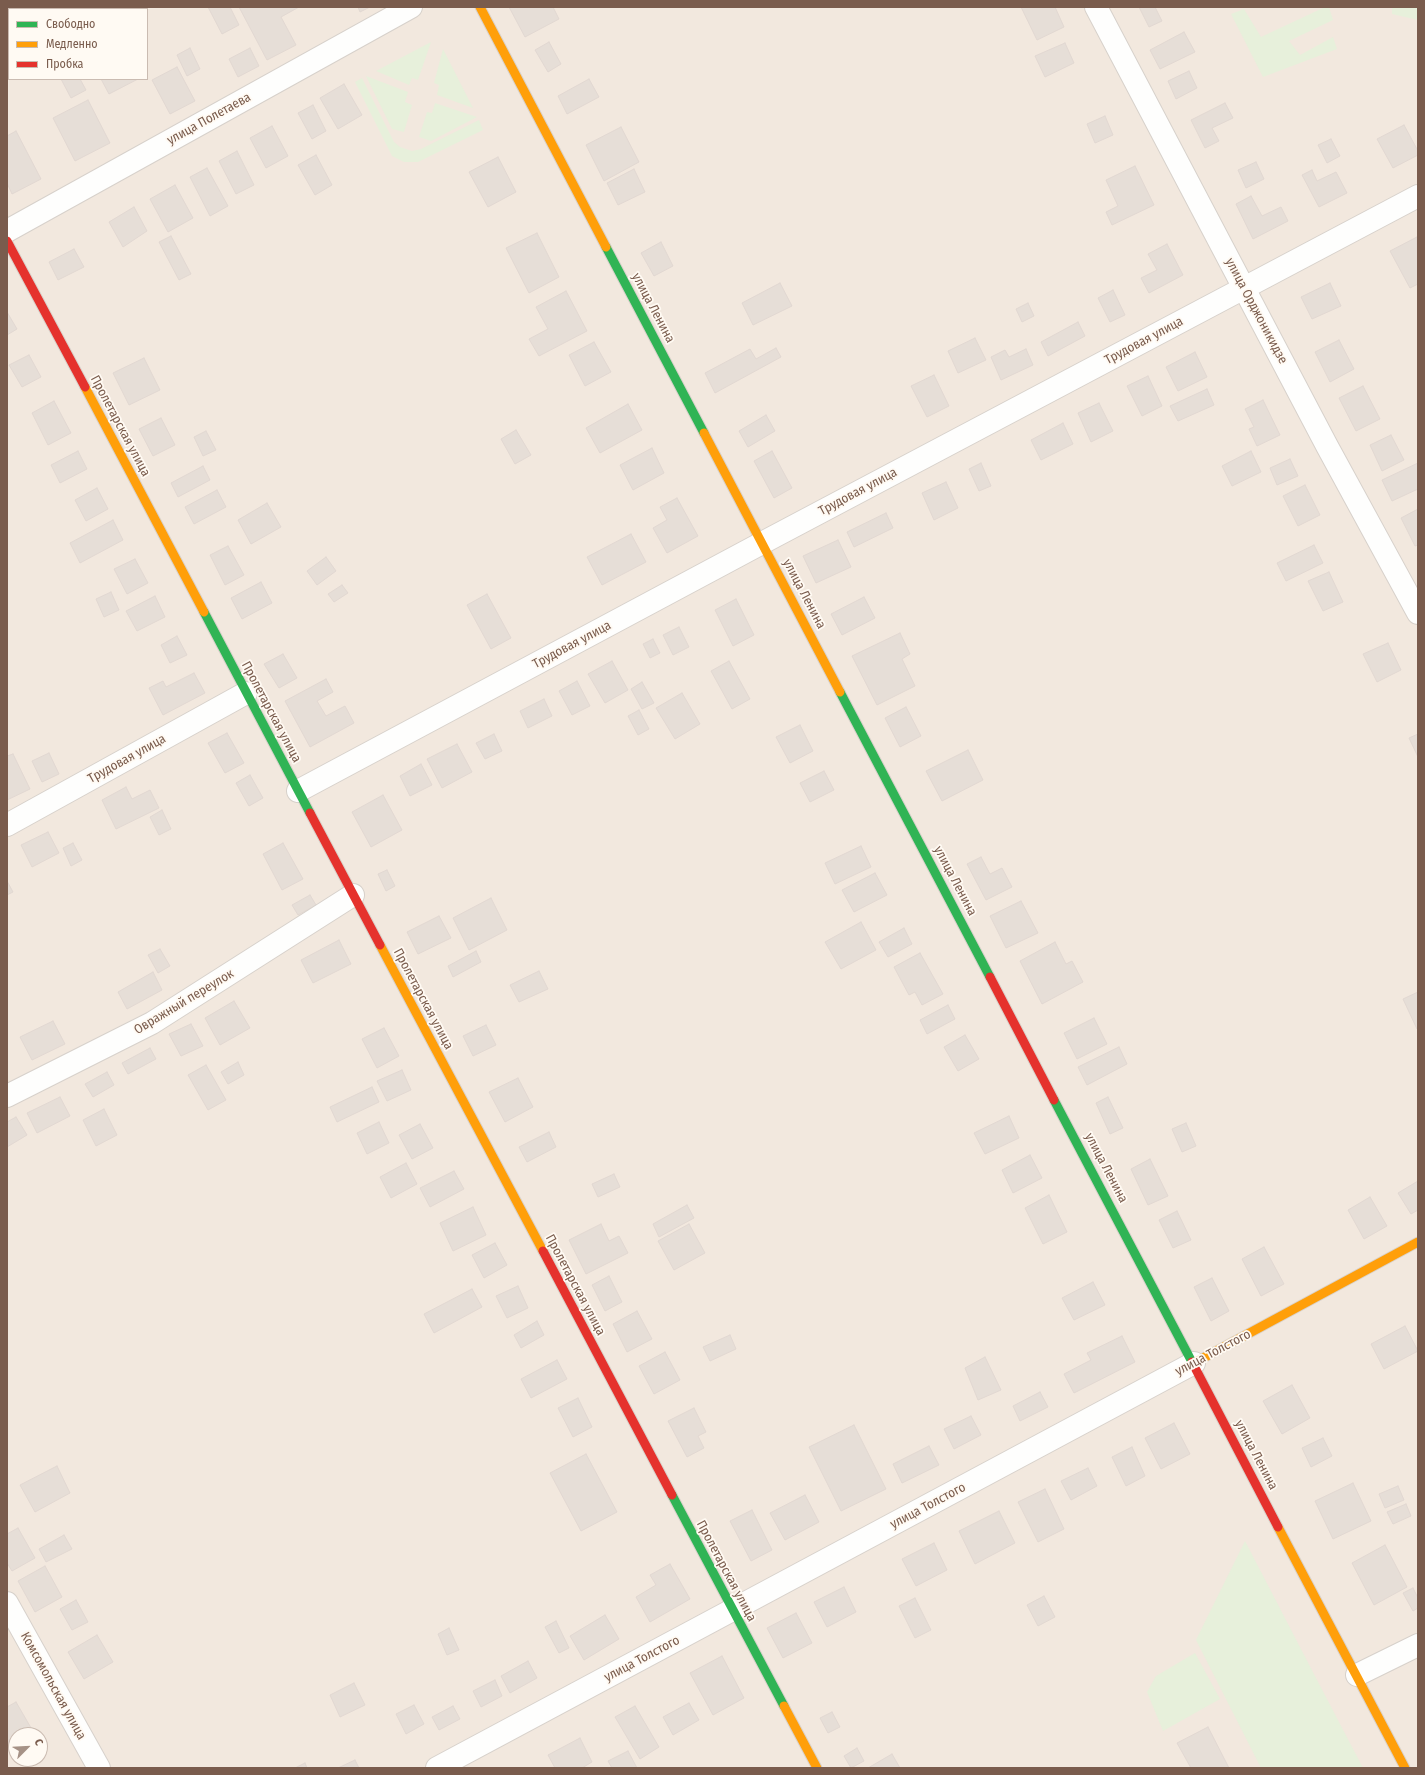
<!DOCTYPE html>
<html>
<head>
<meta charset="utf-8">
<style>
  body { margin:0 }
  #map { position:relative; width:1425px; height:1775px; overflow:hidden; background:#f9f5f0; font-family:"Fira Sans Condensed",sans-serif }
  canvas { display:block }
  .frame { position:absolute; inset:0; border:8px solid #7a5c4d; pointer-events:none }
  .legend { position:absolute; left:8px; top:8px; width:140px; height:72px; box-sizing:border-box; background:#fffaf3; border:1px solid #cabbb1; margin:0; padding:5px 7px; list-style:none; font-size:12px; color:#7a5c4d }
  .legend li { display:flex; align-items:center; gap:8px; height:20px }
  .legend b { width:20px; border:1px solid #cabbb1 }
  .north { position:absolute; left:8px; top:1727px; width:40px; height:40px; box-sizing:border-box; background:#fffaf3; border:1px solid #cabbb1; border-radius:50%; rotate:66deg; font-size:11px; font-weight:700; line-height:16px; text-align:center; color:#7a5c4d }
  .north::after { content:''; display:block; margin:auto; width:14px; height:18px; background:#a69286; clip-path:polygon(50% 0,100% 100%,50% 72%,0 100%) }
</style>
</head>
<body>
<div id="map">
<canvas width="1425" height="1775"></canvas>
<div class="frame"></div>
<ul class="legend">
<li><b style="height:5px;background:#30b455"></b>Свободно</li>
<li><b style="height:5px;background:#ff9f0a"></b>Медленно</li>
<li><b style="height:5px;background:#e5322d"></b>Пробка</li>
</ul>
<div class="north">С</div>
</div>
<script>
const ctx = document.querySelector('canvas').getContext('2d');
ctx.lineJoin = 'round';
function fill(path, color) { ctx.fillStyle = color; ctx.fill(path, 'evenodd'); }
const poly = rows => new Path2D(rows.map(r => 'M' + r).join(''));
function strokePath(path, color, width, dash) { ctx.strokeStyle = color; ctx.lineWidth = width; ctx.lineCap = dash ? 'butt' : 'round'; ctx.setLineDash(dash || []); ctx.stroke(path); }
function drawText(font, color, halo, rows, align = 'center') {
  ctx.font = font + ' "Fira Sans Condensed",sans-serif'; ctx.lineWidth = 3.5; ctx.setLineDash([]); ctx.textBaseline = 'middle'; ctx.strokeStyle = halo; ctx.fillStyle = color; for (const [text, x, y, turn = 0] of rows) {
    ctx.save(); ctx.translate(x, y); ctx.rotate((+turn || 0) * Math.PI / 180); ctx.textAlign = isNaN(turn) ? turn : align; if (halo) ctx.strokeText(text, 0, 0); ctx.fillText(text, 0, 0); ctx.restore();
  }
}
const residential = poly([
  [7,7,1418,7,1418,1768,7,1768],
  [9,9,147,9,147,79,9,79],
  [16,1735,40,1735,40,1759,16,1759]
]);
const green = poly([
  [1325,7,1329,7,1333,20,1289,41,1300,55,1333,37,1337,49,1263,77,1231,14,1244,9,1261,37],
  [1392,7,1418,8,1418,20,1392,14],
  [431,42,418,80,412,78,409,85,376,71],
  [443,49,473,108,437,95,439,85,434,83],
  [366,76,408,92,405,102,412,105,404,132,392,129],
  [362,78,394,142,400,147,412,151,421,149,479,120,483,130,418,162,404,162,392,156,355,82],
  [435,103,477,117,431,141,419,137,427,112,432,113],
  [1245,1541,1315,1676,1363,1768,1261,1768,1196,1640],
  [1195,1653,1220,1699,1163,1731,1147,1692,1156,1676]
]);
const building = poly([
  [208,7,230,7,239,25,222,34,208,7],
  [239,7,299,7,281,17,296,45,267,60,239,7],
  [358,7,370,7,360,12,358,7],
  [509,7,553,7,559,19,525,37,509,7],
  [1021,7,1055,7,1064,27,1037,40,1021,7],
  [1139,7,1155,7,1162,21,1149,27,1139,7],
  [1184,32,1195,52,1160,69,1150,50,1184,32],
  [549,42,561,64,548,72,535,50,549,42],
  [1065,43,1074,63,1045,77,1035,56,1065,43],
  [190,48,200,69,187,76,177,55,190,48],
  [250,48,259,66,238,77,229,59,250,48],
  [7,59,9,63,9,78,7,79,7,59],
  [177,67,195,101,170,114,152,80,177,67],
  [1189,71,1197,88,1176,99,1168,81,1189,71],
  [61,79,80,79,86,90,71,98,61,79],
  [101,79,138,79,109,94,101,79],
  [589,79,599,97,567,114,558,96,589,79],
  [344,84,362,115,338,129,320,98,344,84],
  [88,100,110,143,75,161,53,118,88,100],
  [1225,103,1233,118,1212,128,1219,141,1205,148,1191,120,1225,103],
  [313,105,326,131,312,139,298,113,313,105],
  [1105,116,1113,135,1095,143,1087,124,1105,116],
  [1404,125,1418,151,1418,155,1393,168,1377,139,1404,125],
  [272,126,288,156,266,168,250,138,272,126],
  [621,127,639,162,604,181,586,145,621,127],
  [16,131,41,179,12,194,7,183,7,136,16,131],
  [1331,139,1340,156,1327,163,1318,145,1331,139],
  [237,151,254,185,236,194,219,161,237,151],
  [316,155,332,185,315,195,298,165,316,155],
  [498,157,516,192,488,207,469,172,498,157],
  [1256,162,1264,179,1246,188,1238,170,1256,162],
  [1135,166,1154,205,1112,225,1106,212,1118,206,1106,180,1135,166],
  [207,168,228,206,210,216,190,177,207,168],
  [634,169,645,192,618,205,607,183,634,169],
  [1312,170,1317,181,1336,172,1347,193,1319,207,1302,175,1312,170],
  [175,185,193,218,168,232,150,199,175,185],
  [1251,196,1262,216,1281,207,1288,221,1253,239,1236,204,1251,196],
  [134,207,147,231,123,247,109,222,134,207],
  [537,233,559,277,529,293,506,248,537,233],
  [171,236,191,274,179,280,159,242,171,236],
  [1417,237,1418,284,1410,288,1390,251,1417,237],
  [661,242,673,266,654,276,641,253,661,242],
  [1167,244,1183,275,1149,293,1141,278,1157,270,1148,254,1167,244],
  [74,249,84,267,58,280,49,262,74,249],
  [780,283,792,306,753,325,742,303,780,283],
  [1330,283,1341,306,1312,319,1301,297,1330,283],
  [1113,290,1125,315,1110,322,1098,298,1113,290],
  [566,291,587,331,539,356,529,339,548,329,536,307,566,291],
  [1028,303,1034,316,1022,322,1016,309,1028,303],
  [7,312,17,329,7,335,7,312],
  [1078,322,1085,336,1048,356,1041,342,1078,322],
  [975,338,986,360,958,373,948,351,975,338],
  [1339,340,1354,369,1330,382,1315,352,1339,340],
  [594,342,611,372,585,386,569,355,594,342],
  [776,348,781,357,715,393,705,373,750,349,756,359,776,348],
  [1026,349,1033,365,1001,380,991,357,1005,350,1009,357,1026,349],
  [1195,352,1207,377,1178,391,1166,367,1195,352],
  [29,355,41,377,22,387,9,365,29,355],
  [144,358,160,390,129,405,113,373,144,358],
  [934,375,949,406,927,417,911,386,934,375],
  [1148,376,1162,406,1142,416,1127,386,1148,376],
  [1363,386,1380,419,1356,431,1339,398,1363,386],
  [1207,389,1214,405,1178,421,1170,406,1207,389],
  [1263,400,1280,435,1257,446,1249,429,1254,427,1245,409,1263,400],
  [54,401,71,433,48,445,32,413,54,401],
  [1099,403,1113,431,1091,442,1078,413,1099,403],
  [628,404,642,430,600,453,586,428,628,404],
  [766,415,775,431,748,447,739,431,766,415],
  [161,418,175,445,153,456,139,429,161,418],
  [1063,423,1073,444,1041,460,1031,440,1063,423],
  [516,430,531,455,515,464,501,439,516,430],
  [206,431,216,450,203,456,194,437,206,431],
  [1391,435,1404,460,1382,471,1370,445,1391,435],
  [652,448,664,473,633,490,620,465,652,448],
  [78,451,87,469,60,483,51,465,78,451],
  [772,451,792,488,774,498,754,461,772,451],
  [1251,451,1261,472,1232,486,1222,466,1251,451],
  [1290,459,1298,476,1277,485,1270,468,1290,459],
  [981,463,991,486,979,491,969,469,981,463],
  [1418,463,1418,489,1392,501,1382,480,1418,463],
  [203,466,210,480,178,497,171,483,203,466],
  [946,482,958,508,934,520,922,493,946,482],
  [1305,485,1320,515,1298,526,1283,496,1305,485],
  [97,488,108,509,86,521,75,500,97,488],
  [217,490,226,507,194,524,185,507,217,490],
  [677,498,698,536,667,553,653,528,667,520,660,507,677,498],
  [267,503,281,527,251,544,238,520,267,503],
  [1418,509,1418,545,1415,546,1401,518,1418,509],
  [886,513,893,528,854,547,847,532,886,513],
  [113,520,123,540,80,563,70,543,113,520],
  [631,534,646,562,602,585,587,557,631,534],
  [838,540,851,567,816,583,803,556,838,540],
  [1314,545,1323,563,1286,581,1277,563,1314,545],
  [228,546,244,575,225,585,210,555,228,546],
  [326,557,336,571,317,585,307,571,326,557],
  [135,559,148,583,127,594,114,569,135,559],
  [1329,572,1343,602,1323,611,1308,581,1329,572],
  [261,582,272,603,242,619,231,598,261,582],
  [342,585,348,593,334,602,328,594,342,585],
  [111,592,119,610,104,617,96,599,111,592],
  [487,594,511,638,491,649,467,605,487,594],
  [155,596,165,617,137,631,126,611,155,596],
  [864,597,875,618,842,635,831,614,864,597],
  [736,599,754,635,733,646,715,610,736,599],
  [679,627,689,647,673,655,663,635,679,627],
  [900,633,910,654,902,659,915,686,877,705,852,656,900,633],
  [177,636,187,655,170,663,161,645,177,636],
  [653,639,660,653,650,658,643,644,653,639],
  [1388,643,1401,670,1377,682,1363,654,1388,643],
  [283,654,297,678,279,688,264,664,283,654],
  [612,661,628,690,605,703,588,674,612,661],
  [729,661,750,699,732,709,711,671,729,661],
  [194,673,205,693,163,715,149,688,163,681,166,687,194,673],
  [326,679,333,692,317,701,326,716,345,706,354,723,310,747,285,701,326,679],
  [577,681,590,706,572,715,559,691,577,681],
  [642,682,654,703,642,709,631,689,642,682],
  [682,693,700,724,675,739,656,708,682,693],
  [544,699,552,716,528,728,520,711,544,699],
  [906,707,921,736,900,747,885,718,906,707],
  [639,710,649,729,638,735,628,716,639,710],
  [800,725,813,751,790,763,776,737,800,725],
  [227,733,244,763,225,773,208,743,227,733],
  [494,734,502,751,485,759,476,743,494,734],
  [1418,734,1418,757,1409,738,1418,734],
  [457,744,472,772,442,788,427,759,457,744],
  [968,750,983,780,942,801,926,771,968,750],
  [49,753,59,774,42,782,32,761,49,753],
  [13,754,30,789,7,800,7,756,13,754],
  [421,764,432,785,410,796,400,776,421,764],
  [824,771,834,790,810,802,800,783,824,771],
  [250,775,263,798,249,806,236,783,250,775],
  [126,787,132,799,150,790,159,808,116,829,102,800,126,787],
  [383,795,402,830,371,847,352,812,383,795],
  [162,810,171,829,159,835,150,817,162,810],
  [48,832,59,853,32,867,21,845,48,832],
  [73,843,82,860,71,866,63,848,73,843],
  [283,843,303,879,282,890,263,854,283,843],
  [861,846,871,867,835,884,825,863,861,846],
  [981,857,990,874,1002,868,1012,887,986,900,967,864,981,857],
  [387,870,395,886,386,891,378,874,387,870],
  [875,873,887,895,854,912,842,890,875,873],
  [7,881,13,892,7,895,7,881],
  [310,895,316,905,298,915,292,905,310,895],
  [491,898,507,930,469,950,453,918,491,898],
  [1021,901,1038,933,1006,948,990,916,1021,901],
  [439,916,451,938,418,954,407,932,439,916],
  [861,922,876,950,841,969,825,942,861,922],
  [904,928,912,944,888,957,879,942,904,928],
  [339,940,351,964,313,983,301,960,339,940],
  [1055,942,1066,964,1072,961,1083,982,1042,1004,1020,961,1055,942],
  [160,949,170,966,158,973,148,955,160,949],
  [476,951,481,962,453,977,448,966,476,951],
  [920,953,943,994,922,1005,915,992,909,995,894,967,920,953],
  [539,971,548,989,519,1002,510,985,539,971],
  [153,972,162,990,127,1009,118,992,153,972],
  [1418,992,1418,1029,1417,1029,1403,999,1418,992],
  [234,1001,250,1028,220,1045,205,1018,234,1001],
  [948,1005,955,1019,927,1034,920,1020,948,1005],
  [1094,1018,1107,1044,1077,1059,1064,1033,1094,1018],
  [53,1021,65,1044,32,1060,20,1037,53,1021],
  [191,1024,203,1046,181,1056,169,1034,191,1024],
  [486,1025,496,1045,473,1056,463,1036,486,1025],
  [384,1028,399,1056,377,1068,362,1039,384,1028],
  [965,1035,979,1059,958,1071,944,1047,965,1035],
  [1119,1047,1127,1064,1087,1085,1078,1067,1119,1047],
  [150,1048,156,1059,128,1074,122,1063,150,1048],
  [238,1062,244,1075,228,1084,221,1072,238,1062],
  [206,1065,226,1100,208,1110,188,1075,206,1065],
  [402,1070,411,1090,387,1101,377,1081,402,1070],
  [107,1072,114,1085,93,1097,85,1084,107,1072],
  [518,1078,533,1107,505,1122,489,1092,518,1078],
  [372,1087,379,1102,337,1122,330,1107,372,1087],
  [60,1097,70,1116,37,1133,27,1113,60,1097],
  [1108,1097,1123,1128,1110,1134,1096,1103,1108,1097],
  [104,1109,117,1135,96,1146,83,1120,104,1109],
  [1009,1116,1019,1138,985,1154,974,1133,1009,1116],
  [16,1117,27,1135,7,1147,7,1122,16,1117],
  [379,1122,389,1143,367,1154,357,1133,379,1122],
  [1186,1123,1196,1146,1182,1152,1172,1129,1186,1123],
  [420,1124,433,1148,412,1159,399,1135,420,1124],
  [549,1132,556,1147,527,1162,519,1147,549,1132],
  [1030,1155,1042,1178,1013,1193,1002,1170,1030,1155],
  [1150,1159,1168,1196,1148,1205,1131,1169,1150,1159],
  [406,1163,417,1184,391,1198,380,1177,406,1163],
  [454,1171,464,1189,430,1207,420,1188,454,1171],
  [614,1174,620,1187,598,1197,592,1184,614,1174],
  [1418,1181,1418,1210,1411,1214,1398,1193,1418,1181],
  [1049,1195,1067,1232,1043,1244,1025,1208,1049,1195],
  [1370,1197,1387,1226,1364,1239,1348,1210,1370,1197],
  [687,1205,694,1218,659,1237,653,1224,687,1205],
  [473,1207,486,1235,453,1251,440,1223,473,1207],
  [1177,1211,1191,1240,1173,1248,1159,1220,1177,1211],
  [601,1224,609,1241,619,1236,628,1253,586,1274,569,1240,601,1224],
  [689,1224,705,1253,674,1270,658,1241,689,1224],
  [495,1243,507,1265,484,1278,472,1255,495,1243],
  [1264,1247,1284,1284,1261,1296,1242,1259,1264,1247],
  [609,1276,622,1302,605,1311,592,1285,609,1276],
  [1212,1278,1229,1311,1211,1321,1194,1287,1212,1278],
  [1093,1282,1105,1305,1074,1320,1062,1298,1093,1282],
  [518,1286,528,1308,507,1318,496,1296,518,1286],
  [472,1289,482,1307,434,1333,424,1314,472,1289],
  [637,1311,652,1339,627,1352,613,1324,637,1311],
  [537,1321,544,1335,521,1348,514,1335,537,1321],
  [1405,1326,1418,1351,1384,1369,1371,1344,1405,1326],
  [730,1335,736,1349,710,1361,703,1347,730,1335],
  [1122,1336,1135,1362,1074,1393,1064,1374,1091,1360,1087,1353,1122,1336],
  [665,1352,680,1380,654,1394,639,1366,665,1352],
  [985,1357,1001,1390,978,1400,965,1368,985,1357],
  [557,1360,567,1379,531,1398,521,1379,557,1360],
  [1292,1385,1310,1418,1282,1434,1263,1401,1292,1385],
  [1040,1392,1048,1407,1020,1421,1013,1406,1040,1392],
  [578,1398,592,1427,573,1437,558,1408,578,1398],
  [694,1408,706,1432,698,1436,704,1448,687,1457,668,1421,694,1408],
  [971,1416,981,1435,954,1449,944,1429,971,1416],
  [1174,1423,1190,1454,1161,1469,1145,1438,1174,1423],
  [854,1425,886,1489,841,1511,809,1447,854,1425],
  [1323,1438,1332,1456,1311,1467,1302,1448,1323,1438],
  [929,1446,939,1465,902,1483,893,1464,929,1446],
  [1132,1447,1145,1476,1126,1486,1112,1457,1132,1447],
  [586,1454,617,1512,581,1531,550,1473,586,1454],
  [57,1466,70,1493,35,1512,20,1485,57,1466],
  [1088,1468,1097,1486,1071,1500,1061,1481,1088,1468],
  [1353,1483,1371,1521,1333,1539,1315,1501,1353,1483],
  [1398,1486,1404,1500,1385,1508,1379,1494,1398,1486],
  [1045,1489,1064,1529,1038,1542,1018,1502,1045,1489],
  [805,1495,819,1522,785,1540,770,1513,805,1495],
  [1406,1504,1411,1516,1393,1524,1387,1512,1406,1504],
  [752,1510,772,1550,751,1561,730,1521,752,1510],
  [999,1511,1015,1543,975,1564,959,1531,999,1511],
  [18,1528,35,1558,12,1571,7,1563,7,1534,18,1528],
  [64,1535,72,1549,46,1562,39,1549,64,1535],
  [934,1543,947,1570,916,1586,902,1559,934,1543],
  [1385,1545,1407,1587,1374,1605,1352,1563,1385,1545],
  [670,1564,690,1599,650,1622,636,1597,656,1585,650,1575,670,1564],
  [45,1566,62,1597,35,1612,18,1581,45,1566],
  [844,1587,856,1612,827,1627,814,1602,844,1587],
  [1413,1588,1418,1598,1418,1608,1413,1611,1403,1593,1413,1588],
  [1044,1596,1055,1617,1038,1626,1027,1605,1044,1596],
  [915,1598,931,1630,915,1638,899,1606,915,1598],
  [76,1600,88,1622,72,1630,60,1609,76,1600],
  [796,1613,812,1643,783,1658,767,1628,796,1613],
  [605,1615,619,1639,584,1660,570,1636,605,1615],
  [556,1621,569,1648,559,1653,545,1627,556,1621],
  [449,1628,459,1650,447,1655,438,1634,449,1628],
  [97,1635,113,1662,84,1679,68,1652,97,1635],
  [722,1656,744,1698,713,1715,690,1673,722,1656],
  [528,1661,537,1678,510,1693,501,1676,528,1661],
  [495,1680,502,1696,481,1707,473,1691,495,1680],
  [354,1683,365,1705,340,1717,330,1695,354,1683],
  [16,1702,34,1733,30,1735,16,1735,16,1743,8,1748,7,1707,16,1702],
  [689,1703,699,1720,673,1735,663,1717,689,1703],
  [414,1705,424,1724,406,1734,396,1714,414,1705],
  [453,1706,460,1719,439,1730,432,1717,453,1706],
  [635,1706,659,1747,640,1759,615,1717,635,1706],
  [832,1712,840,1727,828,1733,820,1718,832,1712],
  [1208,1727,1229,1768,1191,1768,1177,1743,1208,1727],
  [580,1738,592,1762,582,1768,555,1768,548,1755,580,1738],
  [857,1748,864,1761,851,1768,844,1756,857,1748],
  [628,1751,637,1768,612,1768,608,1761,628,1751],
  [892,1754,900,1768,868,1768,892,1754],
  [355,1760,359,1768,338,1768,355,1760],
  [305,1763,307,1768,295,1768,305,1763]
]);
const street = poly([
  [1096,7,1327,446,1418,613],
  [7,231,411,7],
  [298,791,762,543,1418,196],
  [7,825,246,693],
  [7,1096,152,1023,353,895],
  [7,1603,99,1768],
  [1357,1675,1418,1645],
  [437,1768,1194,1363]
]);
const fast = poly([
  [606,247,704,433],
  [204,612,310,813],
  [840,692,990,977],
  [1054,1100,1192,1362],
  [672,1495,784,1706]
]);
const slow = poly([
  [480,7,606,247],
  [85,387,204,612],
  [704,433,840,692],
  [380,945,543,1251],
  [1194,1363,1418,1242],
  [1278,1527,1405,1768],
  [784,1706,817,1768]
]);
const jam = poly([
  [7,241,85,387],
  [310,813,380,945],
  [990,977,1054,1100],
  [543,1251,672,1495],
  [1192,1362,1278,1527]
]);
const streetNames = [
  ["улица Полетаева",209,119,-29],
  ["улица Ленина",653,308,62],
  ["улица Орджоникидзе",1256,311,62],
  ["Трудовая улица",1144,341,-28],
  ["Пролетарская улица",120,426,62],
  ["Трудовая улица",858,492,-28],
  ["улица Ленина",804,594,62],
  ["Трудовая улица",572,645,-28],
  ["Пролетарская улица",271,712,62],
  ["Трудовая улица",127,759,-29],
  ["улица Ленина",955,881,62],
  ["Пролетарская улица",423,999,62],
  ["Овражный переулок",184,1002,-31],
  ["улица Ленина",1106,1168,62],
  ["Пролетарская улица",575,1285,62],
  ["улица Толстого",1213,1353,-28],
  ["улица Ленина",1256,1455,62],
  ["улица Толстого",928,1506,-28],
  ["Пролетарская улица",726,1571,62],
  ["улица Толстого",642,1659,-28],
  ["Комсомольская улица",53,1686,61]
];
fill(residential, '#f2e8de');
fill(green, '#e7f0db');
fill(building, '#e6ded7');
strokePath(building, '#e2d8d2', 1);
strokePath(street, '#d7d1cb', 24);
strokePath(fast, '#d9d2cb', 11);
strokePath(slow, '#d9d2cb', 11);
strokePath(jam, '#d9d2cb', 11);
strokePath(street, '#fefefd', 22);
strokePath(fast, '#30b455', 9);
strokePath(slow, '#ff9f0a', 9);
strokePath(jam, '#e5322d', 9);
drawText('13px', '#7a5c4d', '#fffaf3', streetNames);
</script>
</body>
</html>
